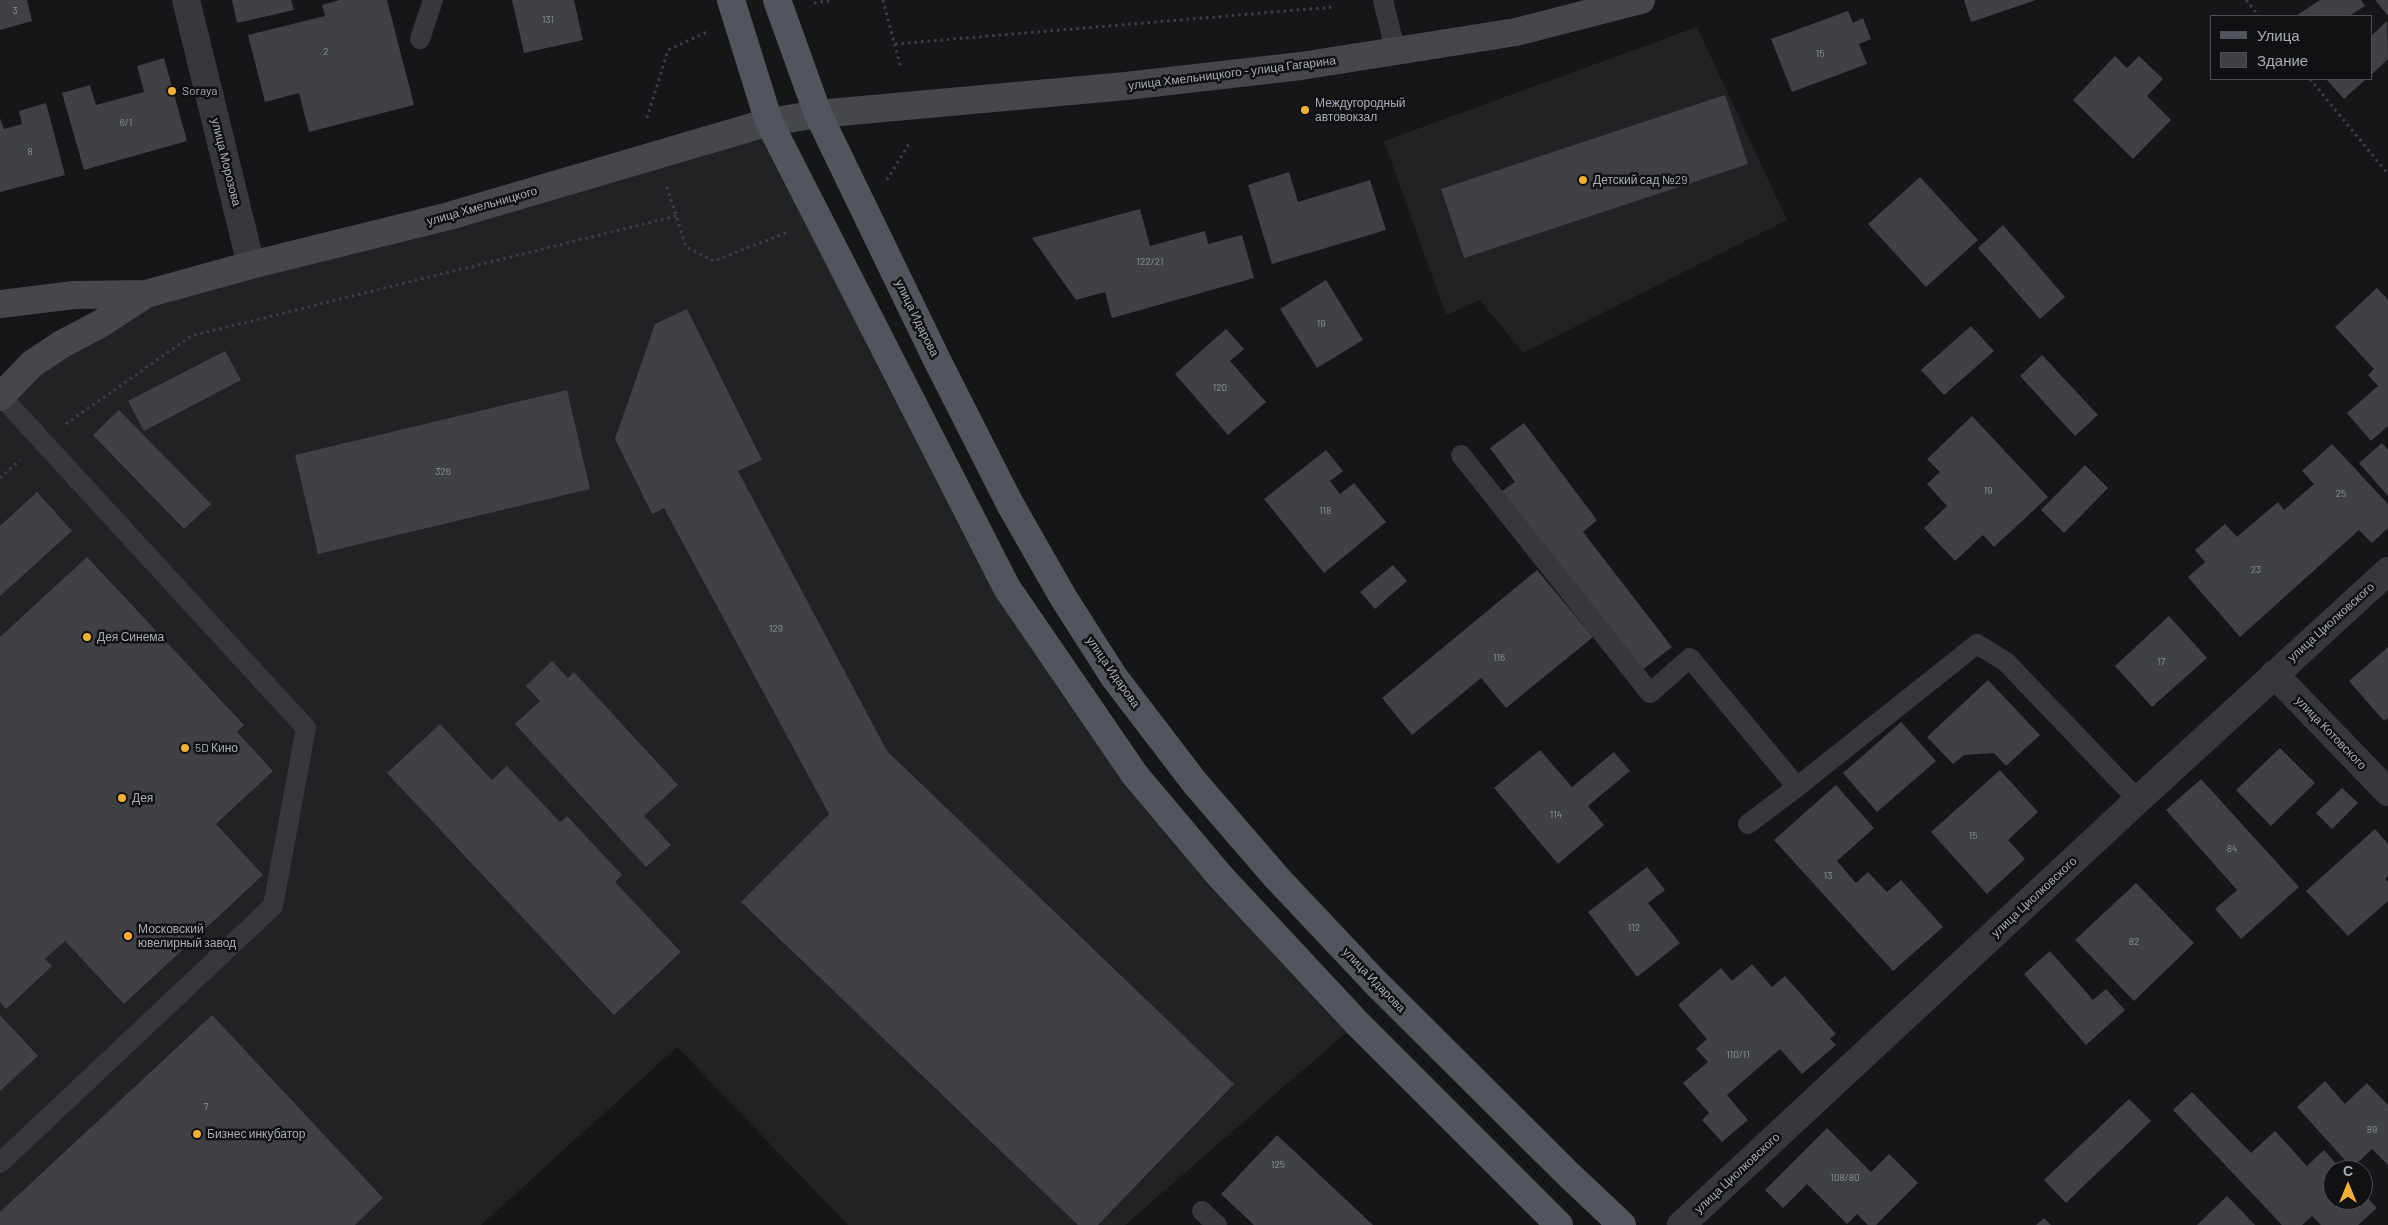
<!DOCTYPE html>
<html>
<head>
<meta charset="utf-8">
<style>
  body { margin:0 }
  #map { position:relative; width:2388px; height:1225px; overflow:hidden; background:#161618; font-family:Barlow,sans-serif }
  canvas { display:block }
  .legend { position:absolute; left:2210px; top:15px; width:162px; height:65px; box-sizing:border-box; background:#111113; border:1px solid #4d4f55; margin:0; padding:6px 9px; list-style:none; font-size:15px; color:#a8adb8 }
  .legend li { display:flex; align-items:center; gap:10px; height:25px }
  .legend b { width:25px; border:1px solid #4d4f55 }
  .north { position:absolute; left:2323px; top:1160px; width:50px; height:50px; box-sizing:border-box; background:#111113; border:1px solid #4d4f55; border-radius:50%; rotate:0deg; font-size:14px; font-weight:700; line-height:20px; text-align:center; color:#a8adb8 }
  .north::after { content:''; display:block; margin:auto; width:18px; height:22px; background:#f2b134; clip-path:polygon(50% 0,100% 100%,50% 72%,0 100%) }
</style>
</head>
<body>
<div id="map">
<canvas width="2388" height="1225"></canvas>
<ul class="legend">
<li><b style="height:6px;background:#53555c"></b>Улица</li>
<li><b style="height:14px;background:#404145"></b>Здание</li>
</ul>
<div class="north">С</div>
</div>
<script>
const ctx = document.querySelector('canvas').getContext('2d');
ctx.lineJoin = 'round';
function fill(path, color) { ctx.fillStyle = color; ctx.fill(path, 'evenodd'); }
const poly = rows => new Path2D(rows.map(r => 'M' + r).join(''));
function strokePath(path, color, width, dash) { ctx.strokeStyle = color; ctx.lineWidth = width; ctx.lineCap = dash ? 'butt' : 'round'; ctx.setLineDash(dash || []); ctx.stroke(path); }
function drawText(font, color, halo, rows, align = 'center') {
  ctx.font = font + ' Barlow,sans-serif'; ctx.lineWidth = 5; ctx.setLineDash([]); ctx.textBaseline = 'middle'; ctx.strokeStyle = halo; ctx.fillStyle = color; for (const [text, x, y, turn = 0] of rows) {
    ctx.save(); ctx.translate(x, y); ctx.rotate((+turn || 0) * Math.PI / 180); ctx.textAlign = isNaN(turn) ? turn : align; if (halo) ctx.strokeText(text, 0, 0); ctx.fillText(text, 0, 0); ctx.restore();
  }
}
const built = poly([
  [1697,27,1787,220,1523,353,1480,300,1446,315,1384,141],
  [769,122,978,531,1135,775,1357,1023,1125,1225,848,1225,677,1047,481,1225,0,1225,0,397,146,294]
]);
const building = poly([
  [0,0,27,0,32,21,0,30],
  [232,0,291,0,294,10,237,23],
  [340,0,387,0,414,105,309,132,299,93,265,102,248,35,325,16,322,5],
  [512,0,574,0,583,40,524,53],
  [1964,0,2036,0,1971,22],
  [2320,0,2361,0,2365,6,2349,16,2296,16],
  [2375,0,2388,0,2388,16],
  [1848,11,1853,23,1863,18,1871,39,1859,44,1867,64,1792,92,1771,39],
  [2387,21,2388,59,2372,74,2372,35],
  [2115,56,2127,68,2139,56,2163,79,2147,96,2171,120,2133,159,2073,100],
  [164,58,187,141,84,170,62,93,90,85,96,105,144,92,137,66],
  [2326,79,2366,79,2344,99],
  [1725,95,1748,164,1464,258,1441,189],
  [46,103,65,175,0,192,0,118,4,129,22,124,19,111],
  [1289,172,1298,202,1370,180,1386,230,1272,264,1248,185],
  [1920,177,1978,240,1926,287,1868,224],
  [1140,209,1150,246,1205,231,1208,244,1242,235,1254,278,1112,318,1105,292,1076,300,1032,238],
  [2003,225,2065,297,2040,319,1978,248],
  [1326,280,1363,340,1317,368,1280,309],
  [2377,288,2388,300,2388,426,2371,441,2347,413,2378,386,2368,375,2374,369,2335,327],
  [687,309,762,460,738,471,887,751,1234,1084,1098,1225,1078,1225,741,902,829,814,664,508,652,514,615,439,655,324],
  [1971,326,1994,351,1944,395,1921,370],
  [1226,329,1244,349,1230,361,1266,402,1228,435,1175,374],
  [225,351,241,380,144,431,128,401],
  [2042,355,2098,415,2075,436,2020,376],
  [567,390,590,489,318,554,295,455],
  [119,410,211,504,184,529,93,435],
  [1972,416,2048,497,1994,547,1983,535,1955,561,1924,528,1947,506,1927,484,1940,472,1927,459],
  [1524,423,1597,520,1583,532,1672,647,1641,671,1502,491,1515,482,1490,448],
  [2382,443,2388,450,2388,496,2359,463],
  [2332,444,2388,504,2388,528,2372,543,2359,530,2240,637,2188,577,2205,562,2195,550,2225,524,2237,537,2278,502,2284,510,2314,484,2302,471],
  [1326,450,1343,471,1330,481,1340,494,1354,483,1386,522,1324,573,1264,499],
  [2085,465,2108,488,2064,533,2041,510],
  [37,492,72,531,0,596,0,526],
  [87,557,244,725,237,732,273,771,216,824,263,875,124,1004,65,941,45,959,52,966,6,1009,0,1002,0,637],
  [1393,565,1407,581,1375,609,1360,592],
  [1537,570,1593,637,1506,708,1481,678,1412,735,1382,698],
  [2169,616,2207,658,2152,707,2115,666],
  [2388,647,2388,718,2384,721,2349,681],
  [552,661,568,678,574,672,678,785,644,816,671,845,646,867,515,724,540,701,526,686],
  [1988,680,2040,735,2006,766,1994,753,1964,755,1953,764,1927,737],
  [1901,722,1936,761,1877,812,1843,773],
  [440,724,492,780,507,766,560,822,567,816,622,875,615,882,681,952,614,1015,387,773],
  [2280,748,2315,783,2271,826,2236,790],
  [1540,750,1572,787,1614,752,1630,771,1588,806,1604,825,1558,864,1494,788],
  [2000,770,2038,812,2008,840,2025,859,1987,894,1931,832],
  [2201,779,2299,887,2241,939,2215,909,2237,890,2166,810],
  [1836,785,1874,828,1837,861,1856,883,1868,872,1887,892,1901,880,1943,927,1893,971,1774,840],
  [2342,788,2358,803,2332,829,2316,813],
  [2375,829,2388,844,2388,876,2385,879,2388,882,2388,901,2348,936,2306,891],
  [1647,867,1665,890,1648,903,1680,943,1637,977,1588,912],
  [2136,883,2194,943,2134,1001,2075,940],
  [2050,951,2093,1000,2106,989,2125,1010,2086,1045,2024,974],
  [1752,964,1772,987,1785,976,1836,1034,1830,1039,1836,1045,1802,1074,1780,1049,1727,1095,1748,1120,1722,1142,1702,1120,1709,1113,1683,1083,1708,1062,1696,1049,1707,1039,1678,1005,1721,968,1732,981],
  [0,1015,38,1056,0,1091],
  [212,1015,383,1198,355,1225,0,1225,0,1212],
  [2325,1081,2345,1104,2367,1083,2388,1105,2388,1165,2372,1149,2352,1168,2297,1107],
  [2192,1092,2251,1153,2275,1131,2307,1166,2324,1150,2342,1170,2333,1170,2333,1200,2363,1200,2363,1193,2377,1208,2358,1225,2321,1225,2312,1216,2302,1225,2282,1225,2173,1110],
  [2129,1099,2151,1121,2066,1203,2044,1180],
  [1827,1128,1871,1172,1889,1154,1918,1183,1876,1225,1868,1225,1857,1214,1847,1224,1807,1184,1783,1208,1765,1190],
  [1277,1135,1373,1225,1254,1225,1221,1194],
  [2227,1196,2255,1225,2197,1225],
  [2044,1218,2051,1225,2036,1225]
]);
const path = poly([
  [883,0,901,69],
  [2246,0,2259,16],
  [814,3,833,0],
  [895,44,1333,7],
  [2310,79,2388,174],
  [647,118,668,50,707,32],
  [887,180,910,142],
  [667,187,686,247,714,261,788,232],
  [66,424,191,336,676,216],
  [0,478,20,460]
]);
const service = poly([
  [1383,0,1396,53],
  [420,39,433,0],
  [1461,455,1650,693,1690,658,1797,787,1977,644,2006,662,2138,800],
  [1748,824,1797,787],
  [0,1163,273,906,306,728,1,396],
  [1202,1211,1217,1225]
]);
const minor = poly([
  [186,0,251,265],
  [2274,674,2388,792],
  [1681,1225,2138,800,2388,571]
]);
const secondary = poly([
  [0,304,74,295,146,294,251,265,449,216,769,122,818,114,1126,86,1301,66,1516,32,1641,0],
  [0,397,32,364,62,344,100,324,146,294]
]);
const primary = poly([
  [731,0,769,122,1007,588,1135,775,1220,876,1357,1023,1559,1225],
  [777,0,818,114,938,362,1010,504,1063,597,1114,677,1195,783,1277,878,1375,982,1568,1174,1622,1225]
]);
const markers = [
  [172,91,5,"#f2b134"],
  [1305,110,5,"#f2b134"],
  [1583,180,5,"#f2b134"],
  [87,637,5,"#f2b134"],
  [185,748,5,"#f2b134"],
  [122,798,5,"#f2b134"],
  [128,936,5,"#f2b134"],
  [197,1134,5,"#f2b134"]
];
const numberNames = [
  ["3",15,11],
  ["131",548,20],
  ["2",326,52],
  ["15",1820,54],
  ["6/1",126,123],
  ["8",30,152],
  ["122/21",1150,262],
  ["19",1321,324],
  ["120",1220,388],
  ["326",443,472],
  ["19",1988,491],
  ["25",2341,494],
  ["118",1325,511],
  ["23",2256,570],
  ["129",776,629],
  ["116",1499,658],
  ["17",2161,662],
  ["114",1556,815],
  ["15",1973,836],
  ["84",2232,849],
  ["13",1828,876],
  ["112",1634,928],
  ["82",2134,942],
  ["110/11",1738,1055],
  ["7",206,1107],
  ["89",2372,1130],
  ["125",1278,1165],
  ["108/80",1845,1178]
];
const streetNames = [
  ["улица Хмельницкого - улица Гагарина",1232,73,-7],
  ["улица Морозова",226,162,76],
  ["улица Хмельницкого",482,206,-16],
  ["улица Идарова",917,318,64],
  ["улица Циолковского",2331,622,-42],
  ["улица Идарова",1113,672,55],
  ["улица Котовского",2331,733,46],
  ["улица Циолковского",2034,897,-43],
  ["улица Идарова",1374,980,46],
  ["улица Циолковского",1737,1173,-43]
];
const poiNames = [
  ["Soraya",182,91],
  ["Междугородный",1315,103],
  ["автовокзал",1315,117],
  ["Детский сад №29",1593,180],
  ["Дея Синема",97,637],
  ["5D Кино",195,748],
  ["Дея",132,798],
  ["Московский",138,929],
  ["ювелирный завод",138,943],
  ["Бизнес инкубатор",207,1134]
];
fill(built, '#222225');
fill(building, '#404145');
strokePath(path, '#3d3f44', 3, [2.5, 4]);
strokePath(service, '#37383d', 20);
strokePath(minor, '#37383d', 28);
strokePath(secondary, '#45474d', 28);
strokePath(primary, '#53555c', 28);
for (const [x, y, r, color] of markers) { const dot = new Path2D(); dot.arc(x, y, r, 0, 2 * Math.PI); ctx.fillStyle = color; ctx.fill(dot); strokePath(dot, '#111113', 2); }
drawText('10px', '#8e929b', null, numberNames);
drawText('12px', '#a8adb8', '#111113', streetNames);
drawText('12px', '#a8adb8', '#111113', poiNames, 'left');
</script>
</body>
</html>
